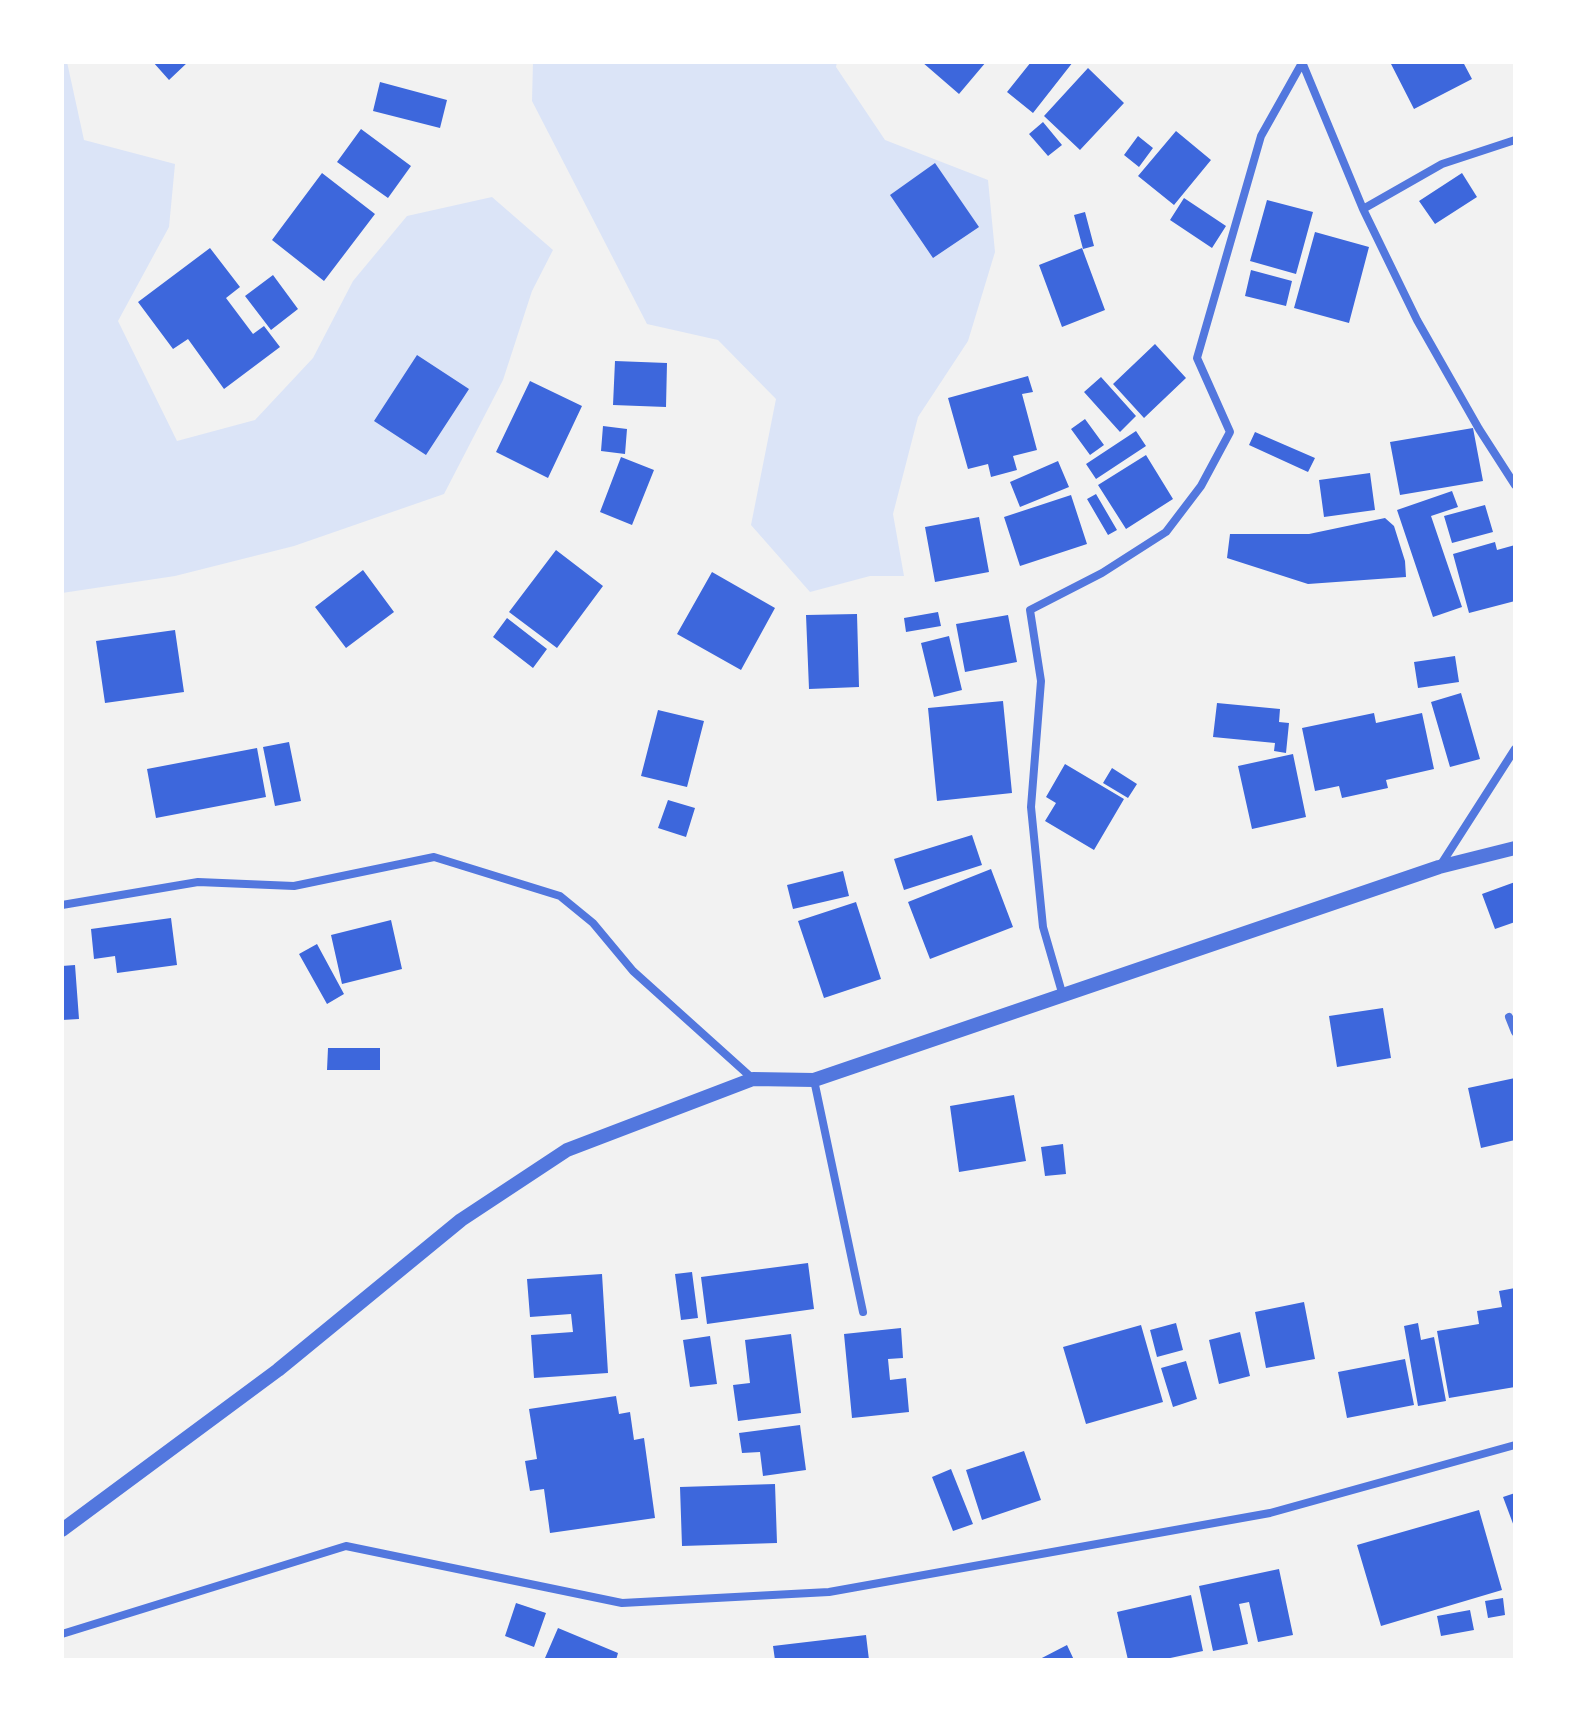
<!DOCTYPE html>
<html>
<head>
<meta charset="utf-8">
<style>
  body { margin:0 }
  #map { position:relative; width:1577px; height:1722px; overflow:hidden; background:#f2f2f2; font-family:Mulish,sans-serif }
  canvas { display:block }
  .frame { position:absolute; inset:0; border:64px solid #fff; pointer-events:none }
</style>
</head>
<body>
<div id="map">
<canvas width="1577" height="1722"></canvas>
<div class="frame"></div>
</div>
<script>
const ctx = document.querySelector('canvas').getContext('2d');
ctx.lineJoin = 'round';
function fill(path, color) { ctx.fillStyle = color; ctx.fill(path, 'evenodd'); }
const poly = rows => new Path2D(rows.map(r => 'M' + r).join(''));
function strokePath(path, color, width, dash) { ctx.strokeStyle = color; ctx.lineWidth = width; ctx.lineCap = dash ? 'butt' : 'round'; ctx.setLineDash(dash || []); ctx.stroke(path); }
const green = poly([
  [62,62,67,62,84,140,175,164,169,227,118,321,177,441,255,420,313,358,353,281,407,216,492,197,553,250,532,291,503,380,444,494,294,546,175,576,62,593],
  [533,62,837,62,836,67,885,140,988,180,995,252,968,341,918,417,893,514,904,576,870,576,810,592,751,525,776,399,718,340,647,324,532,101]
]);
const building = poly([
  [153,62,188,62,169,80],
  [922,62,986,62,959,94],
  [1031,62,1073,62,1033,113,1007,92],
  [1390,62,1463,62,1472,79,1414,109],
  [1088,68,1124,103,1080,150,1044,116],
  [380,82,447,100,440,128,373,111],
  [1043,122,1062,145,1048,156,1029,134],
  [361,129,411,166,388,198,337,162],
  [1176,131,1211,160,1174,205,1138,176],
  [1138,136,1153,148,1139,167,1124,155],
  [935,163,979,227,933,258,890,195],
  [322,173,375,214,324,281,272,240],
  [1462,173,1477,197,1435,224,1419,201],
  [1184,198,1226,226,1212,248,1170,220],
  [1267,200,1313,212,1296,274,1250,261],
  [1085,212,1094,246,1083,249,1074,215],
  [1315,232,1369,247,1349,323,1294,308],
  [210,248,240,287,226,298,253,334,264,326,280,347,224,389,188,339,173,349,138,302],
  [1082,248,1105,310,1062,327,1039,265],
  [1251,270,1292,281,1286,306,1245,296],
  [273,275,298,309,271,330,245,296],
  [1155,344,1186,378,1144,418,1113,384],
  [417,355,469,389,426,455,374,421],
  [615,361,667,363,666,407,613,405],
  [1028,376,1033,392,1022,394,1037,450,1013,456,1017,470,991,477,988,464,968,469,948,398],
  [1101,377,1136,416,1120,432,1084,392],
  [530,381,582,406,548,478,496,452],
  [1085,419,1104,445,1090,455,1071,429],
  [603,426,627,429,625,454,601,451],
  [1473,428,1483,481,1400,495,1390,442],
  [1136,431,1146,446,1096,479,1086,464],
  [1255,432,1315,458,1308,472,1249,445],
  [1146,455,1173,499,1126,529,1098,485],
  [621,457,654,470,632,525,600,512],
  [1058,461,1069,487,1020,507,1010,482],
  [1370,473,1375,510,1324,517,1319,480],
  [1452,491,1458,507,1431,516,1462,607,1433,617,1397,510],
  [1096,494,1117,530,1108,535,1087,499],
  [1071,495,1087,544,1020,566,1004,517],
  [1485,505,1493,532,1452,543,1444,516],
  [979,517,989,572,935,582,925,527],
  [1385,518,1394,526,1405,561,1406,577,1308,584,1227,558,1230,534,1309,534],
  [1495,542,1497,550,1515,545,1515,601,1469,613,1453,554],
  [556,550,603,586,557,648,509,612],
  [363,570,394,612,346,648,315,607],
  [712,572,775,608,741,670,677,634],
  [938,612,941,626,906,632,904,618],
  [857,614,859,687,809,689,806,615],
  [1008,615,1017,662,965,672,956,624],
  [507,618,547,649,533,668,493,637],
  [175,630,184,692,105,703,96,641],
  [949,636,962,690,934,697,921,643],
  [1455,656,1459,682,1418,688,1414,662],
  [1461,693,1480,759,1450,767,1431,702],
  [1003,701,1012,793,937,801,928,708],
  [1217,703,1280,709,1279,722,1289,723,1286,753,1274,751,1275,743,1213,737],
  [658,710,704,721,687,787,641,776],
  [1374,713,1376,723,1422,713,1434,769,1386,780,1388,788,1342,798,1339,786,1315,791,1302,728],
  [289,742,301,801,275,806,263,747],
  [257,748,266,797,156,818,147,769],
  [1293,754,1306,817,1252,829,1238,766],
  [1065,764,1124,799,1094,850,1045,821,1056,803,1046,797],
  [1112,768,1137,784,1128,798,1103,783],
  [668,800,695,808,686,837,658,828],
  [972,835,982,865,904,890,894,859],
  [991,869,1013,927,930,959,908,902],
  [843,871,849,896,793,909,787,885],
  [1515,882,1515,922,1495,929,1482,894],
  [856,902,881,979,824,998,798,921],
  [171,918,177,965,117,973,115,956,94,959,91,929],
  [391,920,402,969,342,984,331,935],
  [317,944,344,994,327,1004,299,954],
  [75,965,79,1019,62,1020,62,966],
  [1383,1008,1391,1058,1337,1067,1329,1016],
  [328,1048,380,1048,380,1070,327,1070],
  [1515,1078,1515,1140,1481,1148,1468,1088],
  [1014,1095,1026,1161,959,1172,950,1106],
  [1063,1144,1066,1174,1045,1176,1041,1147],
  [808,1263,814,1309,707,1324,701,1277],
  [692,1272,698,1318,681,1320,675,1274],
  [602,1274,608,1373,534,1378,531,1335,573,1332,571,1314,530,1317,527,1279],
  [1515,1288,1515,1387,1449,1398,1437,1331,1479,1324,1477,1311,1502,1307,1499,1291],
  [1304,1302,1315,1359,1266,1368,1255,1312],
  [1176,1323,1183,1350,1157,1357,1150,1330],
  [1418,1323,1421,1340,1434,1337,1446,1401,1418,1406,1404,1326],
  [1141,1325,1163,1402,1086,1424,1063,1347],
  [901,1328,903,1358,888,1359,890,1380,906,1378,909,1412,852,1418,844,1334],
  [1240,1332,1250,1376,1219,1384,1209,1340],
  [791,1334,801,1413,738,1421,733,1385,750,1383,745,1340],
  [710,1336,717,1384,690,1387,683,1340],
  [1405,1359,1414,1405,1347,1418,1338,1372],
  [1186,1361,1197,1399,1173,1407,1161,1368],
  [616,1396,619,1414,630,1412,634,1440,644,1438,655,1518,550,1533,544,1489,530,1491,525,1461,537,1459,529,1409],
  [800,1425,806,1470,763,1476,760,1452,742,1453,739,1433],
  [1024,1451,1041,1500,982,1520,966,1470],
  [951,1469,973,1524,953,1531,932,1477],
  [775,1484,777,1543,682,1546,680,1487],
  [1515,1493,1515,1529,1503,1497],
  [1479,1510,1502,1590,1381,1626,1357,1545],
  [1279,1569,1293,1635,1258,1642,1249,1602,1239,1604,1248,1644,1213,1651,1199,1586],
  [1191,1595,1203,1651,1161,1660,1128,1660,1117,1612],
  [1503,1598,1505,1615,1488,1618,1485,1601],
  [516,1603,546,1613,534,1647,505,1636],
  [1470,1610,1474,1630,1441,1636,1437,1616],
  [558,1628,618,1653,616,1660,545,1658],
  [866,1635,869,1660,775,1660,773,1646],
  [1067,1645,1074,1660,1038,1660]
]);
const minor = poly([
  [1302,62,1363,209,1417,320,1479,429,1515,485],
  [1363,209,1442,164,1515,140],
  [1440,866,1515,749],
  [62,905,198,882,294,886,434,857,560,896,593,923,633,971,753,1079],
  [1063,996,1043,927,1031,807,1041,681,1030,610,1102,573,1166,532,1201,486,1230,432,1197,358,1261,136,1302,63],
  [1509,1017,1515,1032],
  [814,1080,863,1312],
  [62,1634,346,1546,622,1603,829,1592,1270,1513,1515,1445]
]);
const tertiary = poly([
  [62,1530,278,1370,461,1220,567,1150,753,1079,814,1080,1439,867,1515,848]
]);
fill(green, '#dbe4f7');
fill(building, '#3d67dc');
strokePath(minor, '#5277de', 8);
strokePath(tertiary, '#5277de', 14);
</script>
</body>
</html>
